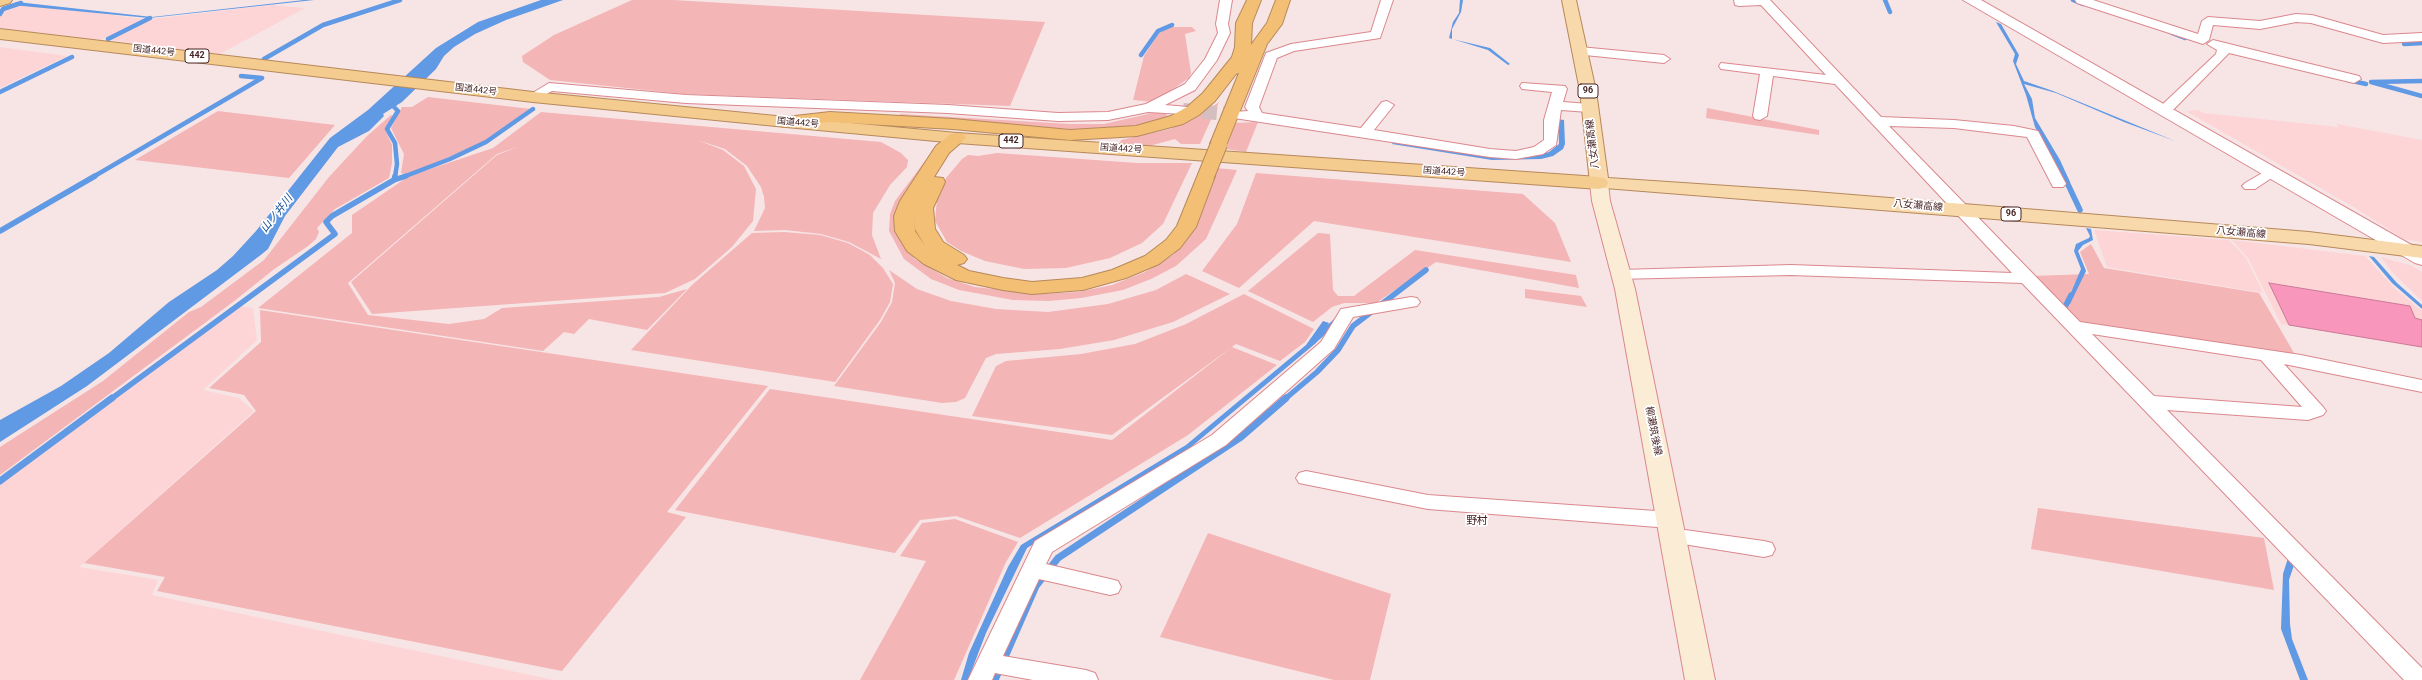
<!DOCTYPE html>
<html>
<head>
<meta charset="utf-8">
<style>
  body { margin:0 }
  canvas { display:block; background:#f7e4e5 }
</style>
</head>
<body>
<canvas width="2422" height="680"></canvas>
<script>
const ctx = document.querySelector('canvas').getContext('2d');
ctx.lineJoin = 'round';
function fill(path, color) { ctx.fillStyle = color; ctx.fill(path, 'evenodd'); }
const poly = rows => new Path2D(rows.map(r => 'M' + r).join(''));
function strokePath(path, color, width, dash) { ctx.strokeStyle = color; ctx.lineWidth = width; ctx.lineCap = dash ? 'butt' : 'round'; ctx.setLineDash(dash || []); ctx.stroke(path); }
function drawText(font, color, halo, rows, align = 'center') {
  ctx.font = font + ' Roboto,"Noto Sans JP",sans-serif'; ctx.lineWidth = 3.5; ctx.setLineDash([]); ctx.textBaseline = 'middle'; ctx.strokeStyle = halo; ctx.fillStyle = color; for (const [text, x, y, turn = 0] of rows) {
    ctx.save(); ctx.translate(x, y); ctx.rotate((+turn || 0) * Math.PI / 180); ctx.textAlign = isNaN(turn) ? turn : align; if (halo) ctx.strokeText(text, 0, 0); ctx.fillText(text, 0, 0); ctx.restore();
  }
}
const built = poly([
  [17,3,143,19,101,40,0,28,0,11],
  [272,5,305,8,218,55,110,40,152,19],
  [0,47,67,56,0,88],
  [2198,110,2204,113,2338,127,2337,124,2422,140,2422,242,2404,239,2357,209,2186,111],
  [2094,230,2229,240,2246,258,2263,293,2107,267],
  [2232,240,2365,256,2394,288,2422,311,2422,348,2281,324,2248,258],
  [2381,257,2412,266,2422,272,2422,301,2392,272],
  [234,305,253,308,257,340,203,390,239,398,254,411,79,567,158,580,152,595,554,680,0,680,0,477]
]);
const green = poly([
  [632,0,673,0,1045,22,1010,106,684,94,550,80,523,62,522,56,554,35],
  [1172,27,1192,27,1196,31,1185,34,1191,73,1189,78,1154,102,1133,100,1144,56,1159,33],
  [428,97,531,109,494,136,474,146,426,167,405,174,401,173,404,154,391,128,402,107,412,107],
  [1219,102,1200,144,1181,144,1175,139,1149,146,1120,143,1121,140,1170,129,1208,110],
  [1707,108,1819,130,1819,135,1706,118],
  [218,111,335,125,289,178,135,160],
  [541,112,881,142,901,153,908,160,907,167,890,185,873,213,872,235,881,259,849,242,821,234,785,230,754,231,765,208,764,197,761,187,747,166,725,149,697,140,723,150,744,166,756,189,753,221,732,247,695,279,665,293,372,314,351,282,497,155,520,146,497,154,348,283,368,315,449,324,484,319,502,308,659,297,687,289,647,330,589,319,574,334,564,332,543,351,258,308,352,233,352,215,409,176,493,148],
  [1157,112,1166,114,1168,117,1162,121,1143,126,1077,131,898,118,900,114,1070,124,1104,124],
  [391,115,393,116,385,129,392,145,392,163,389,178,335,209,317,228,319,232,316,239,308,246,273,270,233,302,0,475,0,447,103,381,189,312,201,307,264,260,329,177,367,136],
  [1258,122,1246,152,1226,149,1235,123],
  [997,153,1137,163,1192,163,1163,224,1142,243,1110,258,1066,268,1024,269,985,261,961,251,947,242,935,221,937,199,946,178,962,159,968,155,978,156],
  [925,161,905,247,915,259,947,278,975,287,1042,294,1078,292,1112,285,1145,272,1173,255,1186,240,1216,168,1237,170,1206,239,1176,266,1151,279,1123,290,1081,298,1049,301,1013,300,959,290,931,279,904,259,889,231,890,214,895,201],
  [1256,173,1523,194,1555,223,1571,262,1314,221,1239,288,1202,271,1237,224],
  [784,232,820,235,848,243,870,255,883,268,893,284,890,302,880,320,835,382,631,350,692,285,752,233],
  [1318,233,1330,234,1333,290,1338,296,1354,296,1415,250,1576,275,1579,288,1436,262,1376,303,1344,303,1332,307,1313,322,1248,291],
  [2091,244,2104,268,2259,293,2297,358,2079,324,2031,276,2089,274,2080,252],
  [889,270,917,289,951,301,996,309,1048,312,1108,304,1156,290,1186,274,1230,294,1173,322,1114,340,1060,349,996,354,986,358,965,398,956,402,942,403,834,386,881,322,892,302,895,283],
  [1525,289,1581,296,1587,307,1525,298],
  [1244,294,1314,329,1305,342,1280,361,1236,344,1112,435,972,416,996,366,1006,361,1081,354,1135,344,1186,324],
  [260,310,768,386,667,512,686,517,562,671,157,591,165,577,84,563,256,411,244,395,209,388,261,342],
  [1232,347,1277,365,1188,435,1020,538,956,516,920,520,895,553,675,510,770,389,1112,440],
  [2038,508,2264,538,2274,590,2031,549],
  [955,519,1018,542,1006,562,954,680,860,680,926,561,900,556,922,523],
  [1208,533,1391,594,1370,680,1334,680,1160,637]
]);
const water = poly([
  [304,0,314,0,149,18,12,5,17,2,152,17],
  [541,0,563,0,506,20,475,34,454,47,444,56,436,69,402,102,383,114,384,116,369,131,338,147,285,216,268,249,262,254,87,386,0,442,0,420,61,386,109,353,169,302,217,270,233,256,256,231,330,138,368,110,436,48,478,22],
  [1460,0,1463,0,1461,12,1452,29,1452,39,1490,48,1510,64,1508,65,1488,50,1449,38,1453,22,1459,13],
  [1996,22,2001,24,2019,55,2016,64,2024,81,2053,91,2175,141,2124,122,2056,93,2024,84,2032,99,2035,118,2060,160,2070,182,2065,182,2035,127,2026,95,2013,61,2015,54],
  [1558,119,1564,120,1565,144,1563,149,1553,156,1541,159,1492,160,1392,144,1394,141,1511,158,1531,157,1549,152,1559,144],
  [2086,228,2091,229,2093,240,2083,245,2078,251,2086,271,2070,304,2067,302,2081,269,2074,251,2076,244,2089,238,2090,236],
  [2369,256,2374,257,2397,283,2422,305,2422,309,2392,283],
  [1323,321,1329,323,1316,343,1185,452,1027,548,986,633,968,680,961,680,969,653,1008,567,1021,545,1186,445,1306,345],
  [2288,558,2295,562,2289,580,2290,624,2292,639,2308,680,2300,680,2281,629,2283,574]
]);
const streamFar2 = poly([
  [1885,0,1890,12],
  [2073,0,2083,4],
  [0,14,3,9,21,3],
  [2172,33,2185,38],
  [108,39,150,18],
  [2404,44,2422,43],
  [1141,55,1158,31,1172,25],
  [264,59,323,25,400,0],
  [2348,80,2366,84],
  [2422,81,2371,82,2422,96],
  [0,92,72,57],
  [390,103,398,111,387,129,395,143,397,164,395,177],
  [93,177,262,78,241,76],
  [403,177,450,159,486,142,533,109]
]);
const streamFar1 = poly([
  [2064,176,2080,210],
  [394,180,395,176],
  [0,231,95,176],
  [2063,311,2071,295],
  [1316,339,1336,321],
  [111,399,335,234,326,222,332,216,394,180,406,176],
  [1285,399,1317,372,1338,350,1353,326,1426,270]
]);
const stream = poly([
  [0,481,112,398],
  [995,680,1036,586,1058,558,1241,437,1286,398]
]);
const building = poly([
  [2269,283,2410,306,2415,318,2422,320,2422,347,2289,325,2269,283]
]);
const minorTunnel = poly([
  [1183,110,1239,115]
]);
const minor = poly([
  [1220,0,1232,0,1228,24,1230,33,1217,60,1195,90,1165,105,1188,107,1190,110,1188,113,1183,114,1148,112,1108,120,1058,121,948,113,686,103,552,91,533,101,526,97,549,83,686,95,948,105,1058,113,1108,112,1146,104,1185,84,1205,59,1218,33,1216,24,1220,0],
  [1381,0,1393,0,1380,38,1294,51,1277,58,1259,107,1262,113,1361,128,1382,102,1387,101,1394,105,1374,130,1490,149,1516,151,1534,147,1544,140,1544,120,1552,92,1522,89,1520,86,1522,83,1565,86,1567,89,1563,102,1589,104,1596,108,1589,112,1561,110,1556,145,1543,154,1516,159,1490,157,1234,118,1232,115,1234,112,1248,111,1245,107,1266,53,1291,44,1371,32,1381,0],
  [1734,0,1770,0,1881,117,1954,120,2014,126,2038,131,2066,184,2063,187,2053,187,2027,137,1954,128,1889,126,2080,322,2301,355,2422,380,2422,392,2284,364,2323,407,2326,411,2323,415,2308,420,2167,410,2422,668,2422,680,2404,680,2022,283,1791,275,1615,279,1613,275,1615,271,1621,270,1791,265,2012,273,1835,84,1773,76,1767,116,1760,120,1755,119,1753,116,1760,74,1721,69,1719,66,1721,63,1826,75,1761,5,1739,6,1735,5,1734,0],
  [2092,334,2261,360,2302,407,2154,396,2092,334],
  [2075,0,2093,0,2198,34,2202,21,2208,17,2260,21,2296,14,2312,15,2383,35,2422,33,2422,41,2383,43,2311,23,2296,22,2260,29,2213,25,2209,40,2203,44,2077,3,2075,0],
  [2213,40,2359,76,2361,79,2354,83,2229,53,2174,109,2164,109,2162,106,2164,103,2216,54,2217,50,2207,44,2213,40],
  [1580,47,1664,55,1670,59,1664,63,1575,54,1574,51,1580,47],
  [2271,168,2278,172,2276,175,2255,189,2245,189,2242,186,2245,183,2271,168],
  [1411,297,1417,298,1420,302,1417,306,1353,317,1334,349,1226,445,1052,552,1046,564,1110,579,1118,581,1121,587,1118,593,1110,595,1039,579,1003,656,1086,670,1095,673,1098,680,1033,680,995,673,992,680,968,680,1035,541,1212,435,1321,342,1341,309,1411,297],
  [1306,471,1428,495,1670,512,1678,515,1681,520,1678,525,1670,528,1428,509,1299,483,1296,478,1299,473,1306,471],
  [1685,530,1764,541,1772,543,1775,549,1772,555,1764,557,1677,543,1674,538,1677,533,1685,530]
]);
const tertiary = poly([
  [1963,0,1981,0,2422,251,2422,265,2415,263,1963,0]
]);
const secondary = poly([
  [1599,177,1606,179,1608,183,1610,201,1635,289,1715,680,1685,680,1615,289,1592,201,1590,183,1592,179,1599,177]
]);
const primary = poly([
  [1562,0,1576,0,1596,91,1608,178,1803,191,2309,232,2422,246,2422,258,2309,244,1592,187,1590,183,1580,91,1562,0]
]);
const trunk = poly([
  [0,0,12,0,10,3,0,6,0,0],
  [0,29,533,92,786,117,957,133,1599,177,1606,179,1608,183,1606,187,1599,189,957,143,786,127,533,102,0,39,0,29]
]);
const motorway = poly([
  [1247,0,1261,0,1252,23,1251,45,1267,23,1276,0,1290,0,1282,24,1267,44,1225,148,1219,149,1213,148,1210,144,1239,73,1236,74,1215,101,1199,115,1183,124,1137,136,1070,140,953,129,830,122,786,127,780,126,777,122,780,118,786,117,830,112,953,119,1070,130,1136,126,1171,116,1187,107,1203,93,1232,57,1235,47,1236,23,1247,0],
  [957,133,963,134,966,138,949,153,934,177,943,178,945,182,933,208,935,229,943,242,964,255,967,259,964,263,957,265,969,271,1003,278,1032,282,1082,278,1112,270,1145,256,1166,240,1177,226,1199,172,1206,170,1213,172,1215,176,1196,227,1180,248,1159,264,1126,278,1083,290,1032,294,1003,290,956,280,924,264,907,251,895,231,894,216,900,201,936,146,951,134,957,133],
  [914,215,915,229,925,246,915,231,914,215]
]);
const motorwayBridge = poly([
  [1206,176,1219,144]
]);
const farStreetnames = [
  ["国道442号",154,51,6],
  ["国道442号",476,90,7],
  ["国道442号",798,123,5],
  ["国道442号",1121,149,4],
  ["国道442号",1444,172,4]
];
const shields = [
  [197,56,24],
  [1588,91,20],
  [1011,141,24],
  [2011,214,20]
];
const shieldNames = [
  ["442",197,56],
  ["96",1588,91],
  ["442",1011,141],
  ["96",2011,214]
];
const streetNames = [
  ["八女瀬高線",1593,144,-97],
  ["八女瀬高線",1918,206,5],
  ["八女瀬高線",2241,233,5],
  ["柳瀬筑後線",1653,431,79]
];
const waterNames = [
  ["山ノ井川",277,214,-52]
];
const neighbourhoodNames = [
  ["野村",1477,521]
];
fill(built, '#fdd5d6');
fill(green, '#f4b5b7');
fill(water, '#6099e4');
strokePath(streamFar2, '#6099e4', 4.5);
strokePath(streamFar1, '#6099e4', 5.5);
strokePath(stream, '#6099e4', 7);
fill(building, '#f996bc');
strokePath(building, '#c87b98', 1);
strokePath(minorTunnel, '#d4bebf', 14, [14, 6]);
strokePath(minor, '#db888d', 2);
strokePath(tertiary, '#db888d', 2);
strokePath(secondary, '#db888d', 2);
strokePath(primary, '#b6895a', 2);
strokePath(trunk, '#b6895a', 2);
strokePath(motorway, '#b6895a', 2);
fill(minor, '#fff');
fill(tertiary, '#fff');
fill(secondary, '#fbecd6');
fill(primary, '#f7d9ac');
fill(trunk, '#f4cc90');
fill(motorway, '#f2bf75');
strokePath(motorwayBridge, '#b6895a', 18, []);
strokePath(motorwayBridge, '#f2bf75', 16);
drawText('9px', '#472527', '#fff', farStreetnames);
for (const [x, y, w] of shields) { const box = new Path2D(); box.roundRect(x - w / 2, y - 7, w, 14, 3); ctx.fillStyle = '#fff'; ctx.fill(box); strokePath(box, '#472527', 1); }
drawText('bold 9px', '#472527', null, shieldNames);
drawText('10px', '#472527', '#fff', streetNames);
drawText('italic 11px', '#195094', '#fff', waterNames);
drawText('11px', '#472527', '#fff', neighbourhoodNames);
</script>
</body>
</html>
